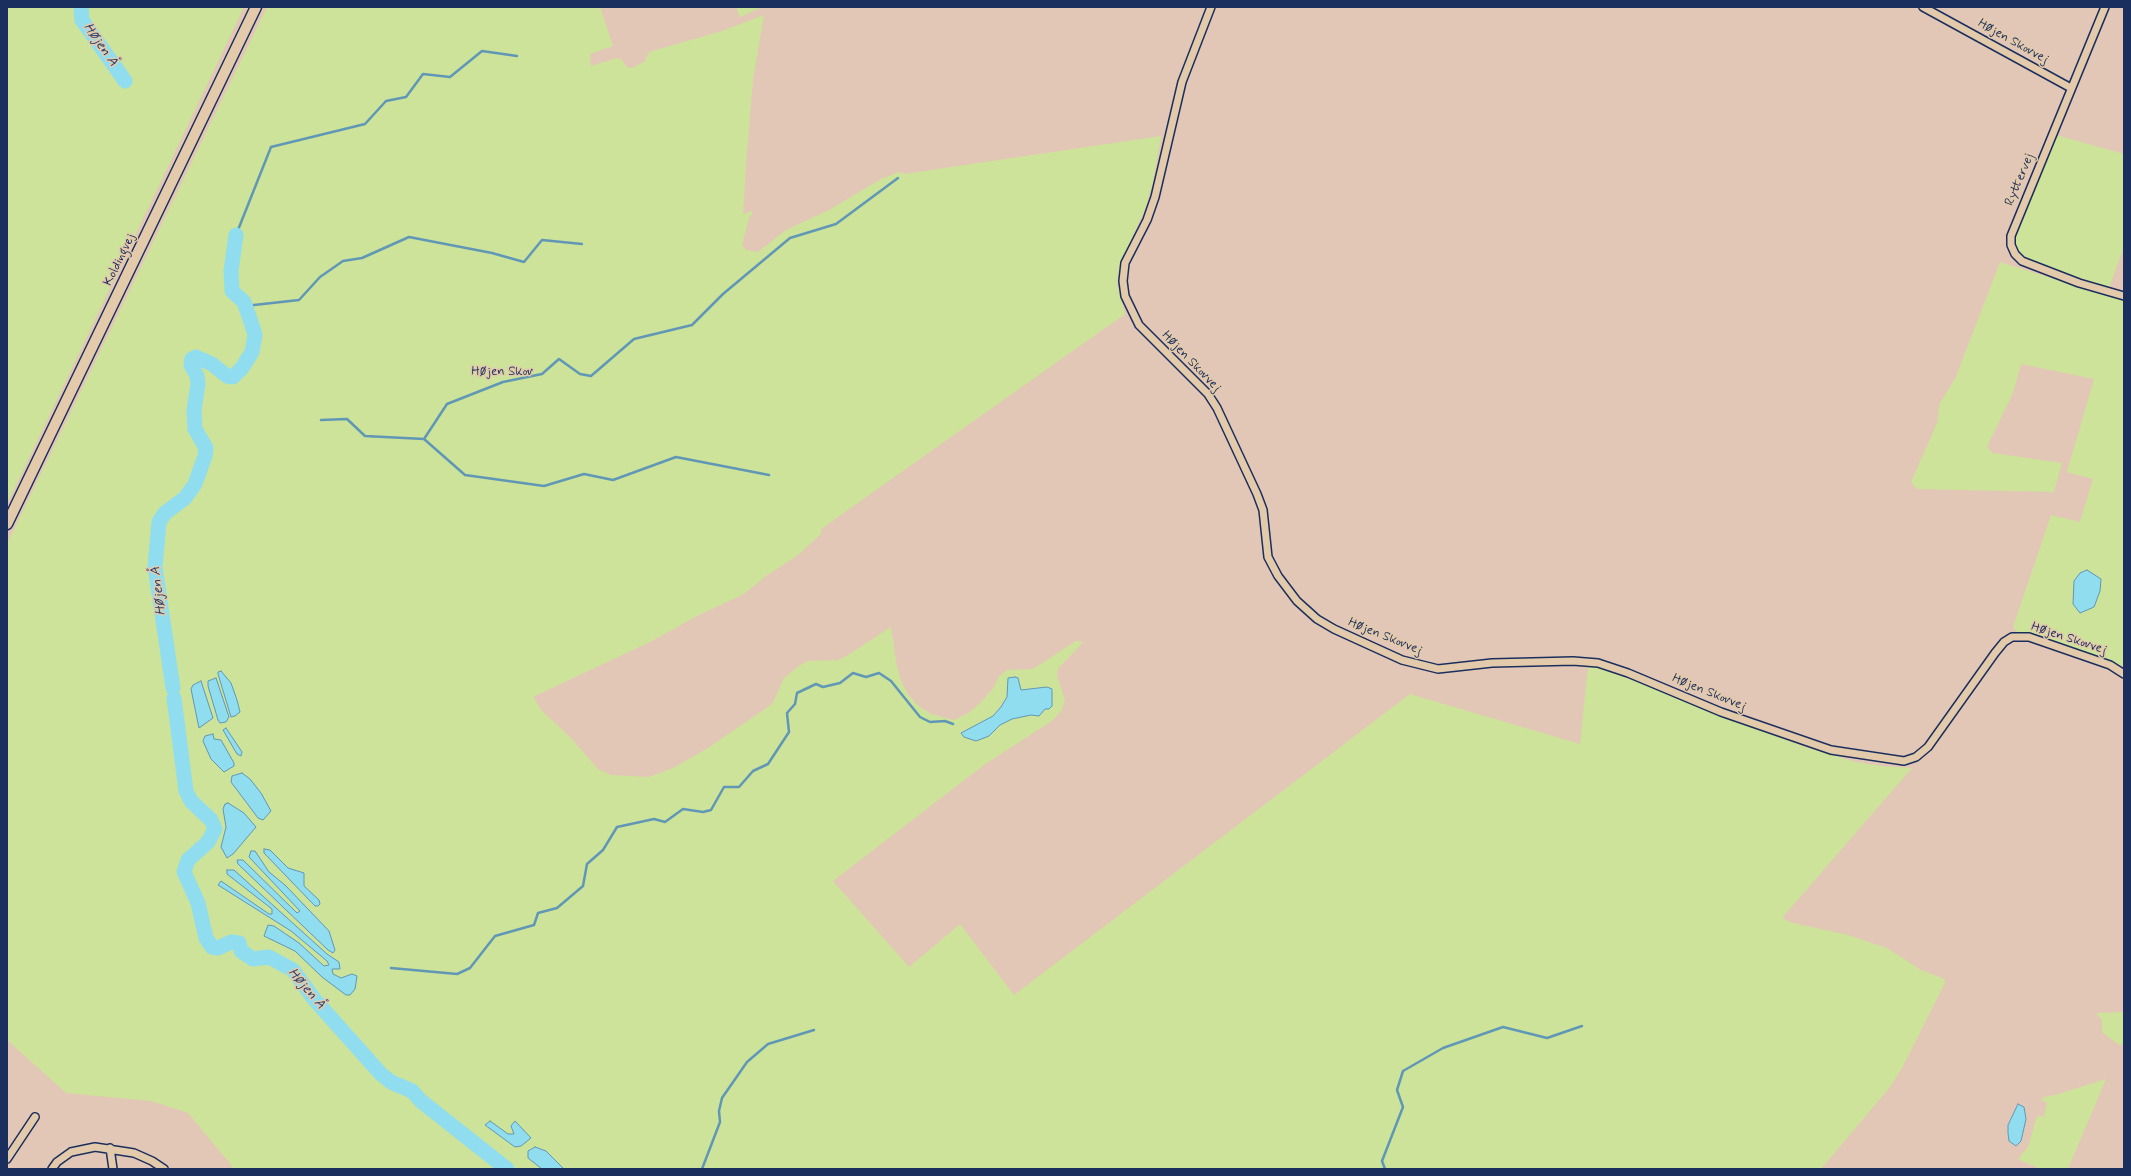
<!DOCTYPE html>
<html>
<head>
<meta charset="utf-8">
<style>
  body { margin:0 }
  #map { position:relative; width:2131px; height:1176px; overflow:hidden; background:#e3c7b6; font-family:Mynerve,sans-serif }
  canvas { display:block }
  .frame { position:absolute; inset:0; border:8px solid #1b2f5e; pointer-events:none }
</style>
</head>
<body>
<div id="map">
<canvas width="2131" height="1176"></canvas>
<div class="frame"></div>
</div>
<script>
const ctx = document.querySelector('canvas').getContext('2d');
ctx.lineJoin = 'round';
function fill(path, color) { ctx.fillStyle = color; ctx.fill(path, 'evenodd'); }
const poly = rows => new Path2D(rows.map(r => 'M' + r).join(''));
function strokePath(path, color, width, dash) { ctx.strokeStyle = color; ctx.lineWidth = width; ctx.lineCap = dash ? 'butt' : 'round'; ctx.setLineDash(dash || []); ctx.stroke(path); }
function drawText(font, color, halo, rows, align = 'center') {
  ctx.font = font + ' Mynerve,sans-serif'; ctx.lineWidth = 3; ctx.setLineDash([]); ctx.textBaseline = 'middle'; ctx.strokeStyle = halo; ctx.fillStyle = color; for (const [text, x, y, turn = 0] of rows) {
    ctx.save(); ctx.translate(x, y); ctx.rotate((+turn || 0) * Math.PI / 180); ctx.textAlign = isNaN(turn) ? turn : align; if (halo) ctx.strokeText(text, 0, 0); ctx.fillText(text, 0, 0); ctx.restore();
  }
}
const green = poly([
  [7,7,244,7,7,504],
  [267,7,600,7,613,46,590,54,591,66,617,58,621,59,628,68,631,68,644,62,649,52,722,31,764,15,753,79,746,164,743,214,752,211,752,214,749,218,742,245,746,250,758,252,786,230,829,210,881,179,899,172,904,174,1161,136,1153,182,1145,209,1119,267,1117,285,1125,314,821,529,821,534,798,555,766,576,744,594,697,616,652,641,533,697,542,711,571,738,598,769,611,775,649,777,673,768,708,748,772,704,784,678,799,666,808,661,837,660,845,657,891,627,897,667,902,683,908,694,916,704,931,714,954,720,970,712,981,702,994,687,999,676,1007,670,1033,669,1076,641,1083,642,1058,669,1057,675,1065,700,1062,710,1053,720,984,765,833,881,909,967,960,924,1014,995,1410,694,1580,744,1588,666,1600,668,1805,747,1856,762,1881,766,1912,768,1782,918,1793,923,1848,935,1887,948,1921,970,1944,979,1945,983,1902,1068,1890,1087,1821,1169,231,1169,232,1166,188,1113,151,1101,66,1093,7,1040,7,544],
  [1007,682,1021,690,1047,687,1045,709,1043,713,1012,719,1000,725,989,736,961,733,993,716,1007,697],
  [736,7,763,7,740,17],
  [2056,135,2124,154,2124,247,2109,288,2029,260,2016,248,2015,235,2018,228],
  [2000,262,2124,301,2124,666,2110,663,2025,633,2018,633,2013,627,2051,515,2080,522,2093,479,2067,472,2094,379,2021,364,2013,393,1987,447,1993,453,2062,463,2054,492,1917,489,1911,482,1937,423,1940,403,1955,379],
  [2124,1012,2124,1044,2119,1045,2102,1032,2102,1020,2096,1013],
  [2106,1079,2068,1169,2040,1169,2018,1159,2028,1147,2037,1116,2044,1117,2047,1102,2042,1101,2043,1097,2055,1095]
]);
const water = poly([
  [2087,570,2101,579,2100,591,2094,607,2080,613,2073,604,2074,581,2080,573,2087,570],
  [221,671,231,683,237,700,240,712,235,716,231,717,218,674,218,672,221,671],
  [1015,677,1018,678,1021,690,1047,687,1052,689,1052,706,1049,709,1045,709,1039,716,1031,715,1012,719,1000,725,989,736,976,741,964,737,961,733,993,716,1001,707,1007,697,1008,678,1015,677],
  [216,678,229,717,226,722,220,723,218,720,208,686,208,681,216,678],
  [201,681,213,718,199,728,191,689,193,685,201,681],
  [226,728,242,752,241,756,237,754,223,730,226,728],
  [213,734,214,739,221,740,234,763,234,766,224,772,211,759,203,741,205,736,213,734],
  [242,773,250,779,261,793,271,811,263,820,258,818,231,782,232,776,242,773],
  [228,803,244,813,256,827,233,854,227,858,221,847,226,827,223,809,225,804,228,803],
  [264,849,270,850,288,868,304,873,304,886,319,900,320,904,318,906,315,906,264,853,264,849],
  [251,851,255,851,269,872,285,885,329,931,335,950,333,953,328,950,238,864,237,860,243,860,297,913,300,911,249,857,251,851],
  [227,870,234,870,327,954,339,962,340,969,332,969,333,974,341,978,352,974,357,976,355,989,350,995,346,995,322,977,295,951,264,936,268,925,274,926,299,943,324,966,329,965,327,961,291,931,218,885,221,881,269,914,272,914,272,909,227,874,227,870],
  [2018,1104,2024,1107,2026,1119,2021,1141,2016,1146,2009,1141,2008,1133,2008,1125,2018,1104],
  [490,1121,508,1134,514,1134,511,1126,515,1121,531,1138,521,1146,515,1147,485,1125,490,1121],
  [535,1147,546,1151,564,1169,542,1169,528,1158,528,1151,535,1147]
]);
const stream = poly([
  [236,235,271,147,365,124,386,101,406,97,423,74,450,77,482,51,517,56],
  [245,306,299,300,320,277,343,261,362,258,409,237,492,253,524,262,542,240,582,244],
  [321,420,347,419,365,436,424,439,447,404,503,382,542,374,559,359,580,374,591,376,634,339,692,325,723,294,790,238,836,224,898,178],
  [424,439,465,475,544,486,584,474,613,480,676,457,769,475],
  [391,968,457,974,470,968,495,936,534,925,538,913,557,908,583,886,587,864,603,850,617,827,654,819,665,822,683,809,703,812,711,810,724,787,739,787,753,771,768,764,789,732,787,713,795,704,797,693,816,684,823,687,840,683,853,673,866,677,879,673,891,681,920,717,930,722,945,721,953,724],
  [702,1169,720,1122,719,1111,722,1098,747,1062,768,1044,814,1030],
  [1385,1169,1382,1161,1403,1107,1397,1090,1403,1071,1443,1048,1503,1027,1547,1038,1582,1026]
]);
const river = poly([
  [81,7,82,20,125,81],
  [173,688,155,567,159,522,165,513,185,498,195,484,205,456,206,448,195,429,194,410,198,384,197,376,191,365,192,359,196,357,212,364,227,376,233,377,242,368,252,352,255,335,252,325,244,302,232,291,231,271,236,235],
  [174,698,186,791,191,801,211,820,215,829,208,842,188,860,184,872,198,903,206,938,212,947,218,948,231,942,239,943,241,951,253,959,269,957,293,970,314,999,381,1074,391,1082,412,1091,421,1101,507,1169]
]);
const street = poly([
  [1211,7,1182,82,1155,197,1147,220,1125,263,1123,281,1125,296,1139,325,1208,394,1217,408,1257,494,1263,510,1268,557,1278,576,1297,601,1317,619,1334,629,1402,660,1438,669,1492,663,1573,661,1598,663,1628,673,1721,712,1831,750,1904,761,1916,757,1928,747,1995,653,2004,642,2012,637,2029,637,2110,665,2124,674],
  [1923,7,2071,88],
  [2105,7,2011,236,2011,245,2015,254,2022,261,2079,283,2124,296],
  [110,1148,113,1169],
  [7,1159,35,1117],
  [52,1169,57,1162,71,1152,95,1147,134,1153,152,1161,164,1169]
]);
const secondary = poly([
  [7,524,256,7]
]);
const streetNames = [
  ["Højen Skovvej",2013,42,29],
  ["Ryttervej",2020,180,-67],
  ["Koldingvej",120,260,-64],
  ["Højen Skovvej",1191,362,46],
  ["Højen Skovvej",1385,637,22],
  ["Højen Skovvej",2069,639,18],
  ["Højen Skovvej",1709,693,22]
];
const parkNames = [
  ["Højen Skov",502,372]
];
const waterNames = [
  ["Højen Å",100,45,55],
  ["Højen Å",159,591,-97],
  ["Højen Å",306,989,49]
];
fill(green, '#cce399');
fill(water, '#90ddf0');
strokePath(water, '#6197b6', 1);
strokePath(stream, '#6197b6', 2.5);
strokePath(river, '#90ddf0', 15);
strokePath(street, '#1b2f5e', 10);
strokePath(secondary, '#1b2f5e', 13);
strokePath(street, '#e3caab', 7);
strokePath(secondary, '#e3caab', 10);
drawText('13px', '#1b2f5e', '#e3caab', streetNames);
drawText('13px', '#243861', '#e3caab', parkNames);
drawText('italic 14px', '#27406d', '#e3caab', waterNames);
</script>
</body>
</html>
